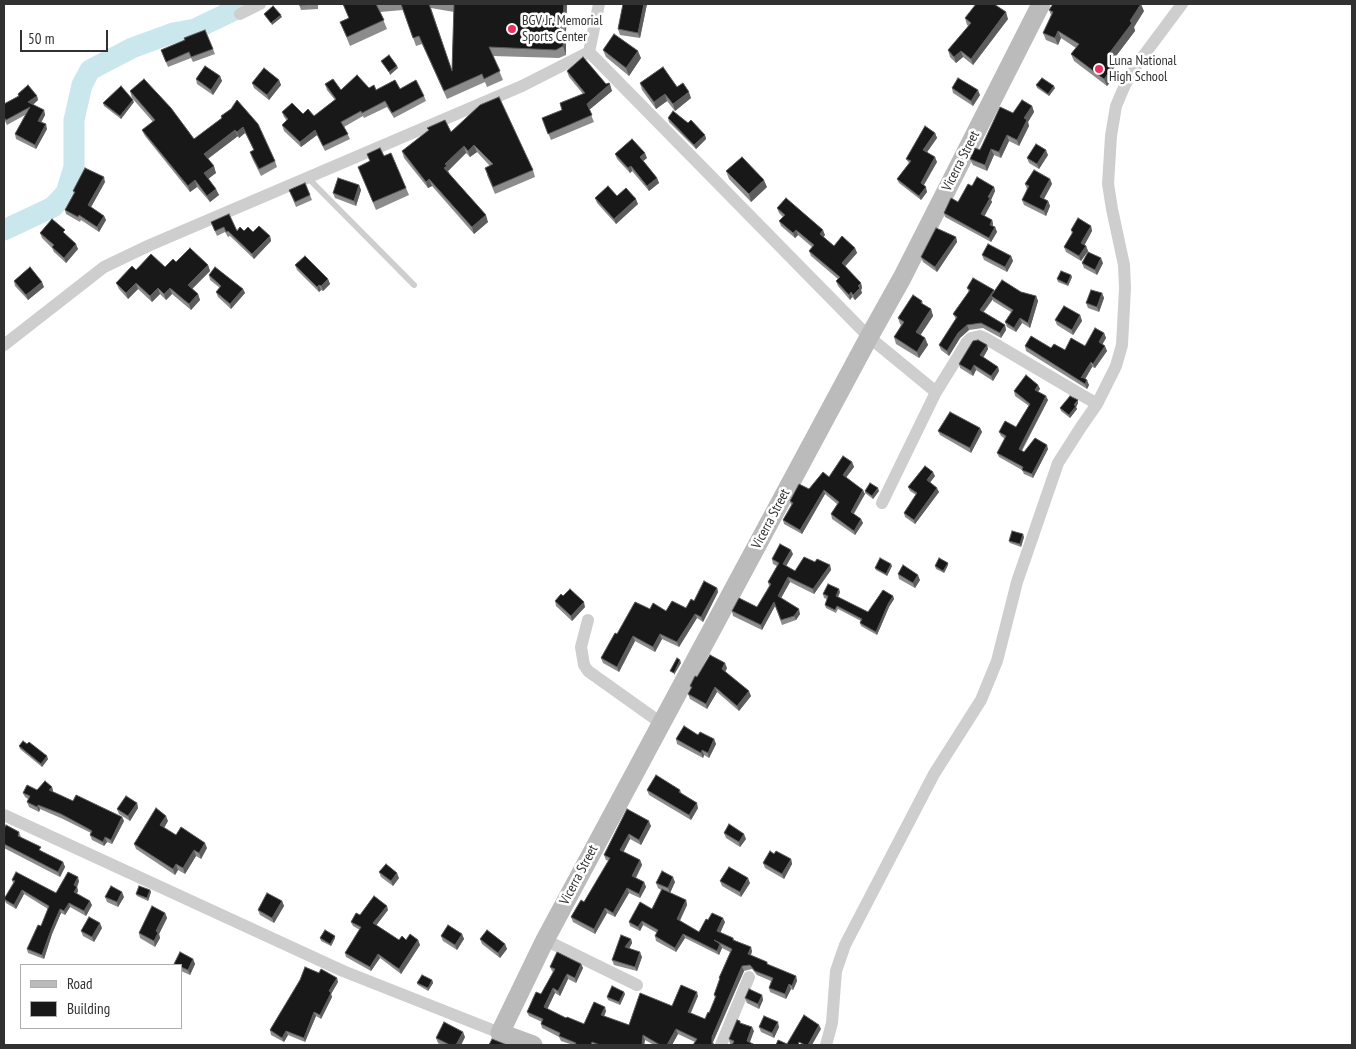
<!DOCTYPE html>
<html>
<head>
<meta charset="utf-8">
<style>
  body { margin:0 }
  #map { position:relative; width:1356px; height:1049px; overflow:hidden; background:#fff; font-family:"PT Sans Narrow",sans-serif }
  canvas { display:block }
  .frame { position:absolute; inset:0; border:5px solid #313131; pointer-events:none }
  .legend { position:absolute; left:20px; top:964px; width:162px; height:65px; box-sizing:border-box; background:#fff; border:1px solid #adadad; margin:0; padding:6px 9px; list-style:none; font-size:15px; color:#313131 }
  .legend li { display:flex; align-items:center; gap:10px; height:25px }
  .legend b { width:25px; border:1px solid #adadad }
  .scale { position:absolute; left:20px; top:30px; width:88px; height:22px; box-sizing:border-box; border:2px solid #313131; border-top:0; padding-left:6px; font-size:15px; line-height:18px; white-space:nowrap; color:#313131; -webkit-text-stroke:4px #fff; paint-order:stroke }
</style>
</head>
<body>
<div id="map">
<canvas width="1356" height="1049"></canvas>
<div class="frame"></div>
<ul class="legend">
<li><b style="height:6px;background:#bbb"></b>Road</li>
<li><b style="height:14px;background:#181818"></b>Building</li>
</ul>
<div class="scale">50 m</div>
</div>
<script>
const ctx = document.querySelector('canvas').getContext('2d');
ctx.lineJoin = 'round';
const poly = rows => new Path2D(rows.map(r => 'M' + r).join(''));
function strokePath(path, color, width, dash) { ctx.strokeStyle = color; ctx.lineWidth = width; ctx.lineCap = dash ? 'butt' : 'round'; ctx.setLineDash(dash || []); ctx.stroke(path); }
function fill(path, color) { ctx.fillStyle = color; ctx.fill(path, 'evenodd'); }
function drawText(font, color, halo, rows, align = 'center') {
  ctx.font = font + ' "PT Sans Narrow",sans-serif'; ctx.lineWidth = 5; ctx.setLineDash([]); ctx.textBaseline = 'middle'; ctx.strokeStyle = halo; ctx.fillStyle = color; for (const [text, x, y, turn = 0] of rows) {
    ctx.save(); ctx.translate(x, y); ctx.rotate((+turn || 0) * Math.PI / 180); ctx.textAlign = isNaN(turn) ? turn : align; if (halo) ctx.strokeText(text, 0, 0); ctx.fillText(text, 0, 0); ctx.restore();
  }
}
const river = poly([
  [4,230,53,207,66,193,74,167,74,120,82,85,90,70,132,48,173,33,195,29,247,4]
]);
const lane = poly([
  [309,179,414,285]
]);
const street = poly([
  [240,14,260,4],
  [589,52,869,337,936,392],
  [4,345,104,267,150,245,522,86,589,52,599,4],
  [882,503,936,392,967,342,971,338,980,336,985,338,1097,404],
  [588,620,581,647,584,665,588,671,661,723],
  [4,815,343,971,500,1033],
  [545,940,637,985],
  [721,1045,749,977],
  [826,1045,832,1023,836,971,845,945,934,774,981,700,997,661,1017,582,1058,463,1081,427,1097,404,1116,366,1122,345,1125,288,1124,265,1112,209,1108,184,1111,136,1116,106,1125,85,1138,63,1182,4]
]);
const secondary = poly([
  [533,1045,500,1033,545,940,869,337,902,278,1041,4]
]);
const wall = poly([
  [299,4,318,4,318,9,301,10],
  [343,4,567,4,566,32,556,25,563,33,566,42,566,55,559,58,493,56,503,80,487,87,485,82,447,99,422,44,416,46,403,10,380,12,387,29,350,46,340,22,349,18],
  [431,8,454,12,452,71],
  [623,4,647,4,640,38,620,35,618,29],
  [1049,10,1144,11,1134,27,1135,31,1113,60,1115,66,1113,70,1115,76,1107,86,1074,61,1071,54,1076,48,1061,38,1058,45,1046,40,1043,33,1051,15],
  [965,18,1008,19,973,65,963,57,956,63,950,57,948,50,969,26,967,25],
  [185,40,213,49,215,54,193,62,191,58,168,67,161,50],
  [603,50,641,58,629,76,606,57],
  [567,71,606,84,612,91,589,110,594,122,551,140,542,118,562,110,583,94,569,77],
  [220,76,222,81,213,95,197,84,196,79],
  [279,80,281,85,269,100,254,88,252,83],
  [640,83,677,87,691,98,675,111,667,101,656,109,642,90],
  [325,84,341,90,369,88,376,90,400,89,424,96,426,101,394,118,387,107,364,118,363,116,344,127,350,139,325,151,317,135,301,147,284,131,282,125,287,121,284,117,282,112,314,116,335,100,327,90],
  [1036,85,1055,88,1049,96,1037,88],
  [952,88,980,95,973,106,953,93],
  [130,91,194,139,222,118,221,116,231,109,275,161,277,167,261,176,252,158,250,152,254,150,245,133,239,138,238,136,208,159,216,173,208,178,219,195,210,202,197,187,190,192,145,136,142,130,153,122,132,98],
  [18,94,37,96,38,100,33,105,44,110,45,115,41,122,47,129,36,149,16,139,15,134,25,115,7,125,4,119,4,104,18,96],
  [134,102,121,119,104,106,103,103],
  [1032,106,1034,112,1028,122,1029,126,1019,146,1009,141,1001,158,994,155,987,171,973,165,970,159,1013,113],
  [668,118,688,123,705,135,706,139,696,149,669,122],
  [451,132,533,170,535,177,495,194,487,175,490,166,477,152,470,157,466,153,448,171,449,173,488,222,474,234,432,186,428,188,404,158,402,151],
  [935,133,937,138,927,152,937,162,924,185,927,192,921,200,899,183,897,179,909,163,906,159],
  [367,154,384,156,406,188,409,195,376,210,358,167,370,161],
  [615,154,647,158,643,161,657,178,659,183,649,191,632,171,630,173,617,159],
  [1048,155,1039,169,1029,163,1027,158],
  [726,171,767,187,751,202,729,179],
  [1050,179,1052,184,1044,199,1048,201,1050,206,1046,216,1024,205,1022,200,1027,189,1025,184],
  [105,182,91,207,104,216,106,220,99,232,81,220,80,222,66,214,65,210,74,193,73,191],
  [359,185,361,190,356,206,335,198,333,193],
  [972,186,994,187,995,191,991,200,992,202,984,216,992,220,993,224,993,226,995,227,997,232,991,242,945,217,944,213,958,202],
  [289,190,310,195,312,200,296,207],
  [617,196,638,204,616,224,597,203,595,198],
  [777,208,825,235,823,237,834,246,855,248,857,253,845,267,861,283,862,288,861,290,862,293,855,300,852,297,850,300,838,286,836,281,838,279,811,256,809,251,812,247,798,235,795,238,781,226,779,221,783,217,779,213],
  [211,222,237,231,244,231,253,232,270,236,271,241,254,259,230,236,228,237,225,232,217,236],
  [1091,226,1092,231,1084,245,1086,246,1088,251,1081,261,1066,252,1064,247,1072,234,1071,230],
  [40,233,66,236,78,249,66,263,54,252,52,248,42,238],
  [956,237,957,242,937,272,923,262,921,257],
  [982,255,1011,256,1013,261,1007,272,984,260],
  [176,262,208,265,210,271,192,289,198,294,200,300,191,310,172,294,166,300,160,294,152,302,138,289,128,299,119,289,116,283,136,270,165,267],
  [1082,263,1103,263,1097,275,1084,268],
  [295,265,328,279,330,284,323,291,321,290,319,292,297,270],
  [209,275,243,289,245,293,231,309,218,297,216,292,220,288,210,280],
  [1072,277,1068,286,1058,282,1057,279],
  [14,281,44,287,28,300,15,286],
  [967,288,995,291,1021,292,1036,296,1038,301,1030,328,1022,323,1016,332,1007,327,1005,322,1011,312,993,301,993,299,983,313,1005,325,1006,330,1001,338,983,328,969,330,960,338,949,356,941,350,939,345,956,319,953,314,969,292],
  [1102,293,1104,298,1099,312,1088,308,1086,303],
  [922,301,923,304,931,309,933,316,920,335,925,338,928,345,919,358,896,344,894,337,901,325,900,324,898,318],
  [1080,315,1082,321,1073,335,1057,325,1055,320],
  [1104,333,1106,338,1102,344,1107,351,1095,368,1092,367,1085,379,1089,385,1087,389,1026,351,1025,346,1051,348,1065,350,1085,346],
  [987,345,988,349,983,357,998,367,999,371,993,381,976,370,973,376,960,368,959,364],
  [1038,385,1040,389,1038,391,1048,400,1022,451,1024,452,1048,449,1033,478,1024,474,1022,470,999,457,997,453,1005,439,1001,436,999,432,1016,427,1029,406,1015,396,1014,391],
  [1078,403,1076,407,1077,409,1070,418,1061,411,1060,408],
  [980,428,982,432,971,453,940,435,938,431],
  [852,462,854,467,846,477,865,494,854,514,863,523,855,535,832,519,831,514,837,504,825,494,802,534,784,524,783,520,791,505,790,501],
  [935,476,930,482,939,492,915,524,905,517,904,513,916,495,910,491,908,487],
  [865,491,879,491,873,499,865,493],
  [1024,537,1021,547,1010,543,1009,541],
  [793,554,786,566,795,571,815,562,830,565,831,570,814,594,790,582,781,598,800,614,796,620,782,625,775,606,762,630,733,616,732,611,757,607,769,586,768,582,777,566,773,564,772,559],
  [948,565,944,573,936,569,935,566],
  [892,566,887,576,876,570,875,568],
  [898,574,920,580,915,588,899,579],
  [717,588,718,592,703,622,697,618,679,647,662,639,655,652,635,641,619,672,603,663,601,658,617,634,650,609,666,611,686,608,694,601],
  [840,592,838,597,868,612,893,596,894,599,889,607,877,635,861,626,860,623,861,621,838,609,836,613,826,608,825,605,827,599,824,598,823,594],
  [563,596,585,607,572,621,556,606,555,601],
  [727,668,725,672,751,696,739,711,717,692,707,709,690,699,688,694,691,689,690,686,697,677],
  [698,735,714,739,716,744,709,758,704,755,703,758,677,744,676,739],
  [19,746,48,759,42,767,20,749],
  [52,787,53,791,53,792,73,801,122,817,124,821,112,844,107,842,104,846,92,840,90,835,91,833,63,819,40,809,39,812,29,807,27,802,28,799,25,797,23,793],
  [647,790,680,790,682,794,698,808,691,820,649,795],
  [137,803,138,808,130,821,119,814,117,809],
  [627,809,651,826,641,845,630,839,623,852,640,860,642,865,636,878,644,882,646,887,640,898,629,893,615,917,607,913,595,934,573,922,571,917,584,902,609,861,606,860,604,855],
  [168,821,164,828,176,835,207,848,201,859,196,856,185,874,178,870,175,875,136,849,134,844],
  [4,829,19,832,21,837,43,852,63,862,65,867,60,877,4,848],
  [724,833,746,839,740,847,726,838],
  [791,859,792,864,784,879,765,868,763,863],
  [379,872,399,878,393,886,381,877],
  [12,880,56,893,79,881,77,887,78,891,77,894,92,905,86,916,70,907,65,915,61,913,52,934,44,959,28,953,27,949,41,926,48,909,24,894,16,909,6,903,4,899,13,883],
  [720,881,750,883,741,897,722,886],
  [675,882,670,893,686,900,687,905,680,921,699,932,708,920,725,922,720,932,733,938,734,940,752,951,751,955,769,965,796,976,797,981,793,990,791,989,786,999,770,992,769,988,771,981,757,975,752,969,744,971,713,1042,714,1045,693,1045,695,1042,678,1034,672,1045,654,1045,645,1040,644,1045,573,1045,561,1041,559,1037,542,1028,541,1024,542,1022,529,1016,527,1012,541,994,553,972,552,971,550,967,581,964,583,968,576,983,568,979,560,996,555,993,547,1009,566,1018,584,1024,606,1011,604,1016,629,1025,672,1006,698,996,691,1013,705,1019,709,1013,715,998,714,995,720,980,719,978,730,952,722,948,719,955,685,938,676,952,656,941,655,936,657,933,643,925,640,931,630,926,629,922,652,909,661,890,658,888,656,883],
  [150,890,151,892,148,901,137,896,136,894],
  [105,897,124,897,118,907,107,902],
  [282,901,284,906,274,923,260,915,258,910],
  [388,910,376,925,399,940,418,940,420,945,401,974,380,958,371,971,346,957,345,953,360,930,353,926,351,922,360,915],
  [165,913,167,918,159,934,160,938,155,947,140,938,139,933],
  [102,928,94,942,83,936,81,931],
  [462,934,464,939,457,950,443,941,441,936],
  [335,936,335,938,331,946,321,941,320,938],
  [480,939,505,944,507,949,500,958,482,944],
  [631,939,632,943,629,949,642,957,637,971,614,965,612,960],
  [193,959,195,964,190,975,181,971,181,965,175,965,174,964],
  [432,980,433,983,428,991,418,985,417,983],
  [338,982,331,994,332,997,321,1019,316,1016,305,1042,288,1035,284,1042,271,1035,270,1030],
  [625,994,620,1005,608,1000,607,997],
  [762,995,763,1000,759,1009,747,1003,745,998],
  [741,1024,754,1031,733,1045,730,1044,729,1039],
  [759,1027,779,1027,774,1038,761,1032],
  [465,1037,461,1045,441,1045,438,1043,436,1038]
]);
const shadedWall = poly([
  [564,4,567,4,566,32,563,24],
  [644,4,647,4,640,38,638,33],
  [1141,4,1144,11,1134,27,1135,31,1113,60,1115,66,1113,70,1115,76,1107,86,1104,79,1108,65,1108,55],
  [1006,12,1008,19,973,65,971,59],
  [281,15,282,17,272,25,271,23],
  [1058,31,1061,38,1058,45,1055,38],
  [563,33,566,42,566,55,563,46],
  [638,51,641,58,629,76,626,68],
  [961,51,963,57,956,63,954,57],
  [397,66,398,68,390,75,389,72],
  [220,76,222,81,213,95,211,90],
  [279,80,281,85,269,100,267,95],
  [610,84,612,91,589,110,587,104],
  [1054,86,1055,88,1049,96,1048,94],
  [978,90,980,95,973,106,971,101],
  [689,92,691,98,675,111,673,104],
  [665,94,667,101,656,109,654,102],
  [37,96,38,100,30,107,28,102],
  [133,100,134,102,121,119,120,116],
  [1032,106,1034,112,1028,122,1029,126,1019,146,1017,140,1024,118],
  [44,110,45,115,40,125,38,121],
  [46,124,47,129,36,149,35,145],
  [243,127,245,133,239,138,237,132],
  [235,130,238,136,206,160,204,154],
  [315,130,317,135,301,147,300,142],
  [935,133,937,138,925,155,923,150],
  [705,135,706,139,696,149,694,145],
  [1007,135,1009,141,1001,158,999,152],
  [474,145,477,152,470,157,468,151],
  [464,146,466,153,448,171,449,173,447,174,444,168,445,164],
  [991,149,994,155,987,171,985,165],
  [1046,150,1048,155,1039,169,1037,164],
  [645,153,647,158,642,162,640,157],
  [935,157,937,162,922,188,921,183],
  [214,166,216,173,207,180,204,173],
  [631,166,632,171,630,173,628,168],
  [104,177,105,182,90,209,88,205],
  [657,178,659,183,649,191,647,186],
  [429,179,432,186,428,188,426,182],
  [1050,179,1052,184,1042,202,1040,197],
  [195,180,197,187,190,192,188,186],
  [764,180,767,187,751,202,749,194],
  [359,185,361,190,356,206,354,201],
  [926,187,927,192,921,200,919,196],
  [994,187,995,191,991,200,992,202,983,219,981,214],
  [216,189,219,195,210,202,207,196],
  [636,199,638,204,616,224,614,219],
  [1048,201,1050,206,1046,216,1044,211],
  [486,215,488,222,474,234,472,227],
  [104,216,106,220,99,232,97,227],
  [992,220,993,224,991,229,990,225],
  [1091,226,1092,231,1083,248,1081,243],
  [995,227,997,232,991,242,989,238],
  [796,230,798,235,795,238,793,233],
  [823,230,825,235,822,239,820,234],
  [270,236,271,241,254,259,252,254],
  [956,237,957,242,937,272,935,267],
  [76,244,78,249,66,263,64,258],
  [1086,246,1088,251,1081,261,1079,256],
  [855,248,857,253,843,268,842,263],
  [1011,256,1013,261,1007,272,1005,267],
  [1101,258,1103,263,1097,275,1095,270],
  [208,265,210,271,190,291,188,285],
  [1071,275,1072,277,1068,286,1067,284],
  [328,279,330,284,323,291,321,286],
  [42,282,44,287,28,300,26,295],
  [136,283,138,289,128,299,126,293],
  [861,283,862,288,861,290,862,293,855,300,853,295,858,286],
  [319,285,321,290,319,292,317,287],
  [158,288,160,294,152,302,150,296],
  [170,288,172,294,166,300,164,294],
  [243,289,245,293,231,309,230,304],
  [994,290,996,295,991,296,993,299,981,315,980,310],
  [851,292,852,297,850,300,849,295],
  [1102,293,1104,298,1099,312,1097,307],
  [198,294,200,300,191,310,189,304],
  [1036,296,1038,301,1030,328,1028,323],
  [931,309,933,316,918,339,916,332],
  [1080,315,1082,321,1073,335,1072,330],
  [1020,318,1022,323,1016,332,1014,328],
  [967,325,969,330,960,338,949,356,947,351,958,333],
  [1005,325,1006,330,1001,338,1000,333],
  [1104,333,1106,338,1101,347,1099,342],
  [925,338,928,345,919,358,917,352],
  [987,345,988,349,982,360,980,355],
  [1105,346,1107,351,1095,368,1093,364],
  [1091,362,1092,367,1083,383,1081,378],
  [974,365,976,370,973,376,971,371],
  [998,367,999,371,993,381,991,376],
  [1087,380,1089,385,1087,389,1085,384],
  [1038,385,1040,389,1036,394,1035,390],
  [1046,396,1048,400,1020,453,1019,449],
  [1078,400,1078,403,1076,407,1077,409,1070,418,1069,415],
  [980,428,982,432,971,453,970,448],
  [1047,445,1048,449,1033,478,1032,474],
  [852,462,854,467,845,479,843,475],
  [933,472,935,476,929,484,927,480],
  [878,488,879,491,873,499,872,496],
  [937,488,939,492,915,524,914,520],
  [824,490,825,494,802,534,800,530],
  [863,490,865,494,852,516,851,512],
  [861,519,863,523,855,535,854,531],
  [1023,534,1024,537,1021,547,1020,544],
  [791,550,793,554,785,568,783,564],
  [948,563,948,565,944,573,943,571],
  [891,564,892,566,887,576,886,574],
  [830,565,831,570,814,594,813,589],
  [918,575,920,580,915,588,913,583],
  [788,577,790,582,780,600,778,596],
  [717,588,718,592,703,622,701,617],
  [839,589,840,592,837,599,836,596],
  [893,596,894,599,889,607,877,635,876,632,888,604],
  [584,602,585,607,572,621,571,616],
  [774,602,775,606,762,630,761,625],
  [799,609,800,614,796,620,794,616],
  [695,614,697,618,679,647,677,642],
  [660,634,662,639,655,652,653,647],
  [633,636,635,641,619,672,617,667],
  [680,660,681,663,674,675,674,673],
  [725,663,727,668,724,674,722,669],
  [715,687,717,692,707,709,706,704],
  [749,691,751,696,739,711,737,706],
  [714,739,716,744,709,758,708,753],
  [702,750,704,755,703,758,701,753],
  [47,756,48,759,42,767,41,764],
  [52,787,53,791,50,795,49,790],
  [137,803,138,808,130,821,128,816],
  [697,803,698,808,691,820,689,815],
  [38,805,40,809,39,812,37,807],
  [166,816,168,821,162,831,160,825],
  [122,817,124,821,112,844,111,840],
  [649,821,651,826,641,845,639,840],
  [629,834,630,839,622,855,620,850],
  [744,834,746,839,740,847,739,842],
  [105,837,107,842,104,846,103,842],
  [205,843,207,848,201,859,199,853],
  [194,850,196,856,185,874,183,868],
  [791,859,792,864,784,879,782,874],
  [640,860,642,865,634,881,632,876],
  [63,862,65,867,60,877,58,872],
  [176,864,178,870,175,875,173,869],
  [397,873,399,878,393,886,391,881],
  [78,877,79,881,77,887,78,891,75,896,74,892,74,885],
  [673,877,675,882,670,893,668,888],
  [748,878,750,883,741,897,740,892],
  [644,882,646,887,640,898,639,894],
  [627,888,629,893,615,917,613,913],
  [22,890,24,894,16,909,14,905],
  [150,890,151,892,148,901,147,898],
  [122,892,124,897,118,907,117,902],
  [686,900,687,905,678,924,677,919],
  [90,901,92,905,86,916,84,911],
  [282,901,284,906,274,923,272,918],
  [69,903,70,907,65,915,64,911],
  [387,906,388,910,375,927,373,923],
  [605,908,607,913,595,934,594,929],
  [60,909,61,913,52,934,44,959,42,955,51,930],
  [165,913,167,918,159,934,160,938,155,947,154,941,156,931],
  [723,918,725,922,719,936,717,931],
  [642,921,643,925,640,931,638,927],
  [100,923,102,928,94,942,92,937],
  [462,934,464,939,457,950,455,945],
  [683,934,685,938,676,952,675,948],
  [335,936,335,938,331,946,330,944],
  [631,939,632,943,627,952,625,947],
  [418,940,420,945,401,974,399,969],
  [505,944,507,949,500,958,498,953],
  [720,944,722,948,719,955,717,951],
  [751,947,752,951,750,958,748,954],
  [640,952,642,957,637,971,635,967],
  [378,954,380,958,371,971,370,967],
  [193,959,195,964,190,975,188,970],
  [581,964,583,968,576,983,575,978],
  [742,966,744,971,713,1042,714,1045,712,1045,712,1037],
  [567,974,568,979,560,996,558,991],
  [796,976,797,981,793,990,792,986],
  [337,978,338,982,331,994,332,997,321,1019,320,1015,329,991],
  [432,980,433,983,428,991,428,988],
  [789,984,791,989,786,999,785,994],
  [553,988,555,993,546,1012,544,1007],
  [624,992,625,994,620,1005,619,1002],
  [697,992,698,996,689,1016,688,1012],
  [762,995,763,1000,759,1009,758,1004],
  [605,1007,606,1011,603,1019,601,1015],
  [314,1012,316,1016,305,1042,304,1038],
  [778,1022,779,1027,774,1038,772,1033],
  [819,1025,821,1029,812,1045,808,1045],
  [752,1027,754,1031,749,1045,747,1041],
  [676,1029,678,1034,672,1045,667,1045],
  [286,1031,288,1035,284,1042,282,1038],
  [463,1032,465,1037,461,1045,456,1045],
  [643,1035,645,1040,644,1045,642,1045]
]);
const building = poly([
  [299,4,316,4,299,5,299,4],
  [343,4,376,4,384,20,347,37,340,22,349,18,343,4],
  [401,4,429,4,452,71,454,4,564,4,563,24,549,14,548,15,563,33,563,46,556,50,489,47,500,71,484,79,482,74,444,91,419,36,413,38,401,4],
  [623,4,644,4,638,33,618,29,623,4],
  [976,4,994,4,1006,12,971,59,961,51,954,57,948,50,971,23,965,18,976,4],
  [1053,4,1141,4,1130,21,1132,23,1108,55,1113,59,1108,65,1112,69,1104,79,1071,54,1079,44,1058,31,1055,38,1043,33,1053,12,1049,10,1053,4],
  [273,6,281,15,271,23,264,14,273,6],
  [205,30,213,49,191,57,189,52,166,62,161,50,185,40,184,38,205,30],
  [614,34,638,51,626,68,603,50,614,34],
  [389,55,397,66,389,72,381,61,389,55],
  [583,57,606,84,609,83,610,84,587,104,592,115,548,134,542,118,562,110,560,103,585,93,567,71,583,57],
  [205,66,220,76,211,90,196,79,205,66],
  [663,67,677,87,683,83,689,92,673,104,665,94,654,102,640,83,663,67],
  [264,68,279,80,267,95,252,83,264,68],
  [357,75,369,88,374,85,376,90,395,80,400,89,416,80,424,96,392,113,385,101,362,113,361,111,341,122,348,134,323,146,315,130,300,142,282,125,288,119,282,112,292,103,303,114,308,109,314,116,336,99,325,84,333,79,341,90,357,75],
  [958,78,978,90,971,101,952,88,958,78],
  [1042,78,1054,86,1048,94,1036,85,1042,78],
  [144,79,171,108,194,139,222,118,221,116,231,109,237,100,258,124,275,161,259,169,250,152,254,150,243,127,237,132,235,130,204,154,214,166,204,173,216,189,207,196,195,180,188,186,142,130,155,120,130,91,144,79],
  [28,85,37,96,28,102,44,110,38,121,46,124,35,145,15,134,30,107,6,120,4,117,4,104,19,96,18,94,28,85],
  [121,86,133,100,120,116,103,103,121,86],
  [499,97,533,170,493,187,485,168,493,164,474,145,468,151,464,146,445,164,447,166,444,168,486,215,472,227,429,179,426,182,402,151,429,130,427,128,445,120,451,132,480,105,499,97],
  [1022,100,1032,106,1024,118,1027,120,1017,140,1007,135,999,152,991,149,985,165,970,159,975,148,980,150,1000,107,1013,113,1022,100],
  [673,111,688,123,691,120,705,135,694,145,668,118,673,111],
  [925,126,935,133,923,150,935,157,921,183,926,187,919,196,897,179,911,161,906,159,925,126],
  [632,139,645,153,640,157,657,178,647,186,631,166,628,168,615,154,632,139],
  [1036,144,1046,150,1037,164,1027,158,1036,144],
  [380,148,384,156,391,153,406,188,373,202,358,167,370,161,367,154,380,148],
  [742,157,764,180,749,194,726,171,742,157],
  [85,168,104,177,88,205,104,216,97,227,79,215,78,217,65,210,75,192,73,191,85,168],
  [1034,170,1050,179,1040,197,1048,201,1044,211,1022,200,1029,186,1025,184,1034,170],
  [977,177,994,187,988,197,990,198,981,214,992,220,990,225,995,227,989,238,944,213,951,198,958,202,968,184,972,186,977,177],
  [338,178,359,185,354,201,333,193,338,178],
  [305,183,310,195,295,202,289,190,305,183],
  [608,186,617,196,626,188,636,199,614,219,595,198,608,186],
  [786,198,823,230,820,234,834,246,842,236,855,248,842,263,861,283,858,286,860,288,853,295,851,292,849,295,836,281,840,277,809,251,814,245,796,230,793,233,779,221,785,215,777,208,786,198],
  [229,214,237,231,240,227,244,231,248,227,253,232,259,226,270,236,252,254,228,231,226,232,224,227,215,231,211,222,229,214],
  [1078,218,1091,226,1081,243,1086,246,1079,256,1064,247,1073,232,1071,230,1078,218],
  [52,219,65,230,63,232,76,244,64,258,52,247,54,245,40,233,52,219],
  [936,228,956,237,935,267,921,257,936,228],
  [988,244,1011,256,1005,267,982,255,988,244],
  [190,248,208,265,188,285,198,294,189,304,170,288,164,294,158,288,150,296,136,283,126,293,116,283,132,266,136,270,151,254,165,267,173,259,176,262,190,248],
  [1088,252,1101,258,1095,270,1082,263,1088,252],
  [305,256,328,279,321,286,319,285,317,287,295,265,305,256],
  [30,267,42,282,26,295,14,281,30,267],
  [215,267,243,289,230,304,216,292,221,286,209,275,215,267],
  [1061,271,1071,275,1067,284,1057,279,1061,271],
  [973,278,994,290,980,310,1005,325,1000,333,981,323,967,325,958,333,947,351,939,345,957,317,953,314,970,290,967,288,973,278],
  [1002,280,1021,292,1036,296,1028,323,1020,318,1014,328,1005,322,1013,310,991,296,1002,280],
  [1091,290,1102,293,1097,307,1086,303,1091,290],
  [913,295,922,301,921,303,931,309,916,332,925,338,917,352,894,337,904,322,898,318,913,295],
  [1064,306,1080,315,1072,330,1055,320,1064,306],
  [1095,328,1104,333,1099,342,1105,346,1093,364,1091,362,1081,378,1082,377,1087,380,1085,384,1025,346,1031,336,1051,348,1054,344,1065,350,1071,338,1085,346,1095,328],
  [978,340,987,345,980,355,998,367,991,376,974,365,971,371,959,364,973,341,978,340],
  [1026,375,1038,385,1035,390,1046,396,1019,449,1024,452,1035,438,1047,445,1032,474,1022,470,1023,467,997,453,1006,436,999,432,1005,421,1016,427,1030,404,1014,391,1026,375],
  [1070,396,1078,400,1074,405,1076,406,1069,415,1060,408,1070,396],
  [950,412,980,428,970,448,938,431,950,412],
  [843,456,852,462,843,475,863,490,851,512,861,519,854,531,831,514,839,502,824,490,800,530,783,520,793,503,790,501,799,484,809,489,823,472,829,477,843,456],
  [925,466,933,472,927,480,937,488,914,520,904,513,917,493,908,487,925,466],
  [870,483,878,488,872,496,865,491,870,483],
  [1012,531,1023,534,1020,544,1009,541,1012,531],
  [780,544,791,550,783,564,795,571,804,557,815,562,817,559,830,565,813,589,788,577,778,596,799,609,794,616,781,620,774,602,761,625,732,611,739,598,757,607,771,584,768,582,779,563,772,559,780,544],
  [880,558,891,564,886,574,875,568,880,558],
  [939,558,948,563,943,571,935,566,939,558],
  [903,565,918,575,913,583,898,574,903,565],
  [704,581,717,588,701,617,695,614,677,642,660,634,653,647,633,636,617,667,601,658,615,633,617,634,635,602,650,609,653,603,666,611,672,601,686,608,691,599,694,601,704,581],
  [828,584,839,589,836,596,868,612,883,590,893,596,888,604,876,632,860,623,862,619,837,606,835,610,825,605,828,596,823,594,828,584],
  [570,589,584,602,571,616,555,601,561,594,563,596,570,589],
  [710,655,725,663,722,669,749,691,737,706,715,687,706,704,688,694,692,687,690,686,695,676,697,677,710,655],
  [677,658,680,660,674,673,670,671,677,658],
  [684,726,698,735,700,732,714,739,708,753,702,750,701,753,676,739,684,726],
  [23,741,27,744,29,742,47,756,41,764,19,746,23,741],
  [656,775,680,790,679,792,697,803,689,815,647,790,656,775],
  [45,781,52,787,49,790,73,801,76,795,122,817,111,840,105,837,103,842,90,835,92,831,87,828,61,814,38,805,37,807,27,802,30,796,23,793,27,785,37,790,45,781],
  [126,796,137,803,128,816,117,809,126,796],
  [156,808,166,816,160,825,176,835,181,827,205,843,199,853,194,850,183,868,176,864,173,869,134,844,156,808],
  [627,809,649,821,639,840,629,834,620,850,640,860,632,876,644,882,639,894,627,888,613,913,605,908,594,929,571,917,581,900,584,902,610,858,604,855,627,809],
  [729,824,744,834,739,842,724,833,729,824],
  [6,825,19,832,18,836,41,847,39,850,63,862,58,872,4,844,4,829,6,825],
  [770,851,774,854,776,851,791,859,782,874,763,863,770,851],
  [386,864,397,873,391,881,379,872,386,864],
  [729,867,748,878,740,892,720,881,729,867],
  [662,871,673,877,668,888,656,883,662,871],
  [16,872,56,893,68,872,78,877,74,885,77,887,74,892,90,901,84,911,69,903,64,911,60,909,51,930,42,955,27,949,38,925,41,926,49,906,22,890,14,905,4,899,15,881,12,880,16,872],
  [111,886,122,892,117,902,105,897,111,886],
  [139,886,150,890,147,898,136,894,139,886],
  [662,889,686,900,677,919,699,932,706,919,708,920,712,913,723,918,717,931,733,938,733,940,751,947,748,954,767,962,767,964,796,976,792,986,789,984,785,994,769,988,773,978,755,971,750,965,742,966,712,1037,712,1045,693,1045,697,1039,676,1029,667,1045,660,1045,643,1035,642,1045,600,1045,592,1042,591,1045,575,1045,576,1043,559,1036,560,1033,541,1024,543,1019,527,1012,536,992,541,994,555,969,550,967,557,952,581,964,575,978,567,974,558,991,553,988,544,1007,566,1018,567,1017,584,1024,594,1002,605,1007,601,1015,629,1025,640,993,672,1006,681,985,697,992,688,1012,705,1019,708,1012,709,1013,716,996,714,995,720,978,719,978,732,949,714,940,720,944,717,951,683,934,675,948,655,936,658,930,642,921,638,927,629,922,640,902,652,909,662,889],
  [267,893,282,901,272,918,258,910,267,893],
  [374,896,387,906,373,923,399,940,402,936,406,940,410,934,418,940,399,969,378,954,370,967,345,953,361,927,351,922,356,913,360,915,374,896],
  [152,906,165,913,156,931,158,933,154,941,139,933,152,906],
  [89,917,100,923,92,937,81,931,89,917],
  [448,925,462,934,455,945,441,936,448,925],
  [325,930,335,936,330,944,320,938,325,930],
  [487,930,505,944,498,953,480,939,487,930],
  [621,935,631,939,625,947,640,952,635,967,612,960,621,935],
  [180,952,193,959,188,970,181,967,181,965,178,965,174,964,180,952],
  [305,967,319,973,321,969,337,978,329,991,331,993,320,1015,314,1012,304,1038,286,1031,282,1038,270,1030,300,980,305,967],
  [422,975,432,980,428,988,417,983,422,975],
  [612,986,624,992,619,1002,607,997,612,986],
  [749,989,762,995,758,1004,745,998,749,989],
  [804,1015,819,1025,808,1045,805,1045,799,1042,798,1045,776,1045,778,1040,787,1044,804,1015],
  [764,1016,778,1022,772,1033,759,1027,764,1016],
  [737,1020,740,1021,740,1023,752,1027,747,1041,755,1045,732,1045,734,1041,729,1039,737,1020],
  [444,1022,463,1032,456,1045,450,1045,436,1038,444,1022],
  [492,1039,507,1045,489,1045,492,1039]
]);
const markers = [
  [512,29,5,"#ec3062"],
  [1099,69,5,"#ec3062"]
];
const poiNames = [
  ["BGV Jr. Memorial",522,21],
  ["Sports Center",522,37],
  ["Luna National",1109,61],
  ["High School",1109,77]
];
const streetNames = [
  ["Vicerra Street",961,161,-63],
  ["Vicerra Street",771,519,-62],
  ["Vicerra Street",579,875,-62]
];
strokePath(river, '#cbe7ee', 21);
strokePath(lane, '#cecece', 6);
strokePath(street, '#cecece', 12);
strokePath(secondary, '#bbb', 19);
fill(wall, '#8c8c8c');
fill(shadedWall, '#5d5d5d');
fill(building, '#181818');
strokePath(building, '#5d5d5d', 1);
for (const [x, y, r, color] of markers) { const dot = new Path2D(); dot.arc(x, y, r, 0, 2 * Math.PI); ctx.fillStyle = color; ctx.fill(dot); strokePath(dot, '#fff', 2); }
drawText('14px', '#313131', '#fff', poiNames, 'left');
drawText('14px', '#313131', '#fff', streetNames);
</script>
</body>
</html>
